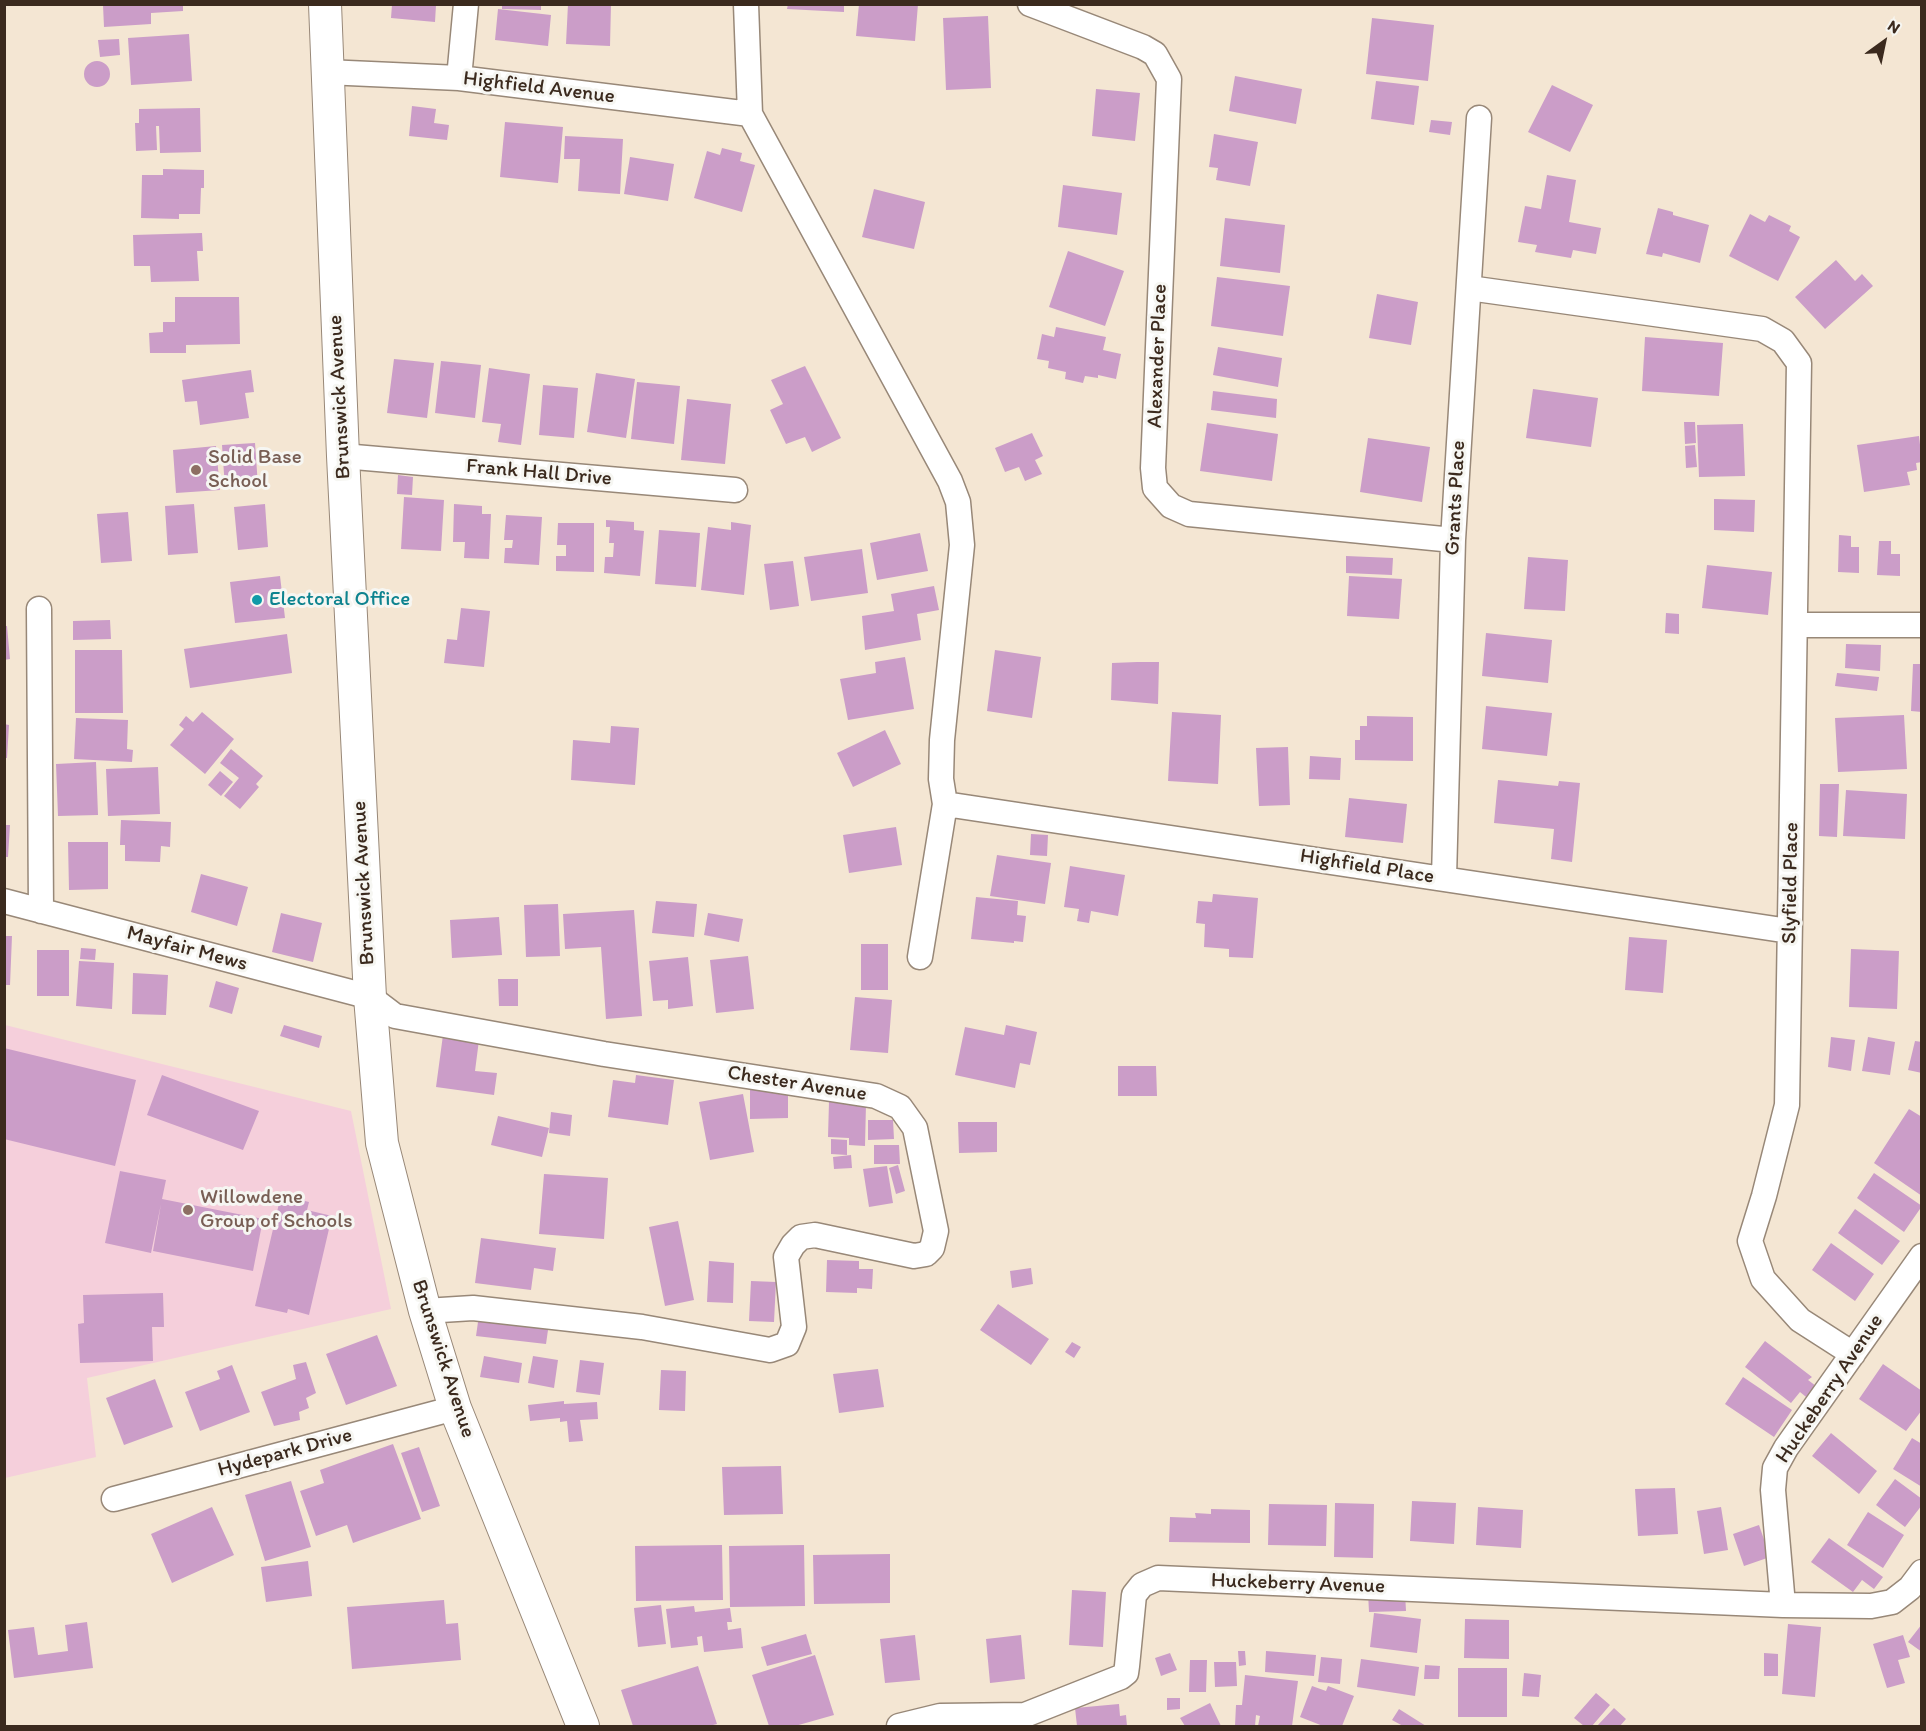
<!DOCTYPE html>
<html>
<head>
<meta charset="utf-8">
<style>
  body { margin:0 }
  #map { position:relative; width:1926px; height:1731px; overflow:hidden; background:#f4e6d3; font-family:Itim,sans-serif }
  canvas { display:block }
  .frame { position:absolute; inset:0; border:6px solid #3b2a1e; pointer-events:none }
  .north { position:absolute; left:1854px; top:12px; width:60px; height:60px; -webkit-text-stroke:4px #f6f6f2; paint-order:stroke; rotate:33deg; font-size:16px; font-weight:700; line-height:24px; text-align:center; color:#3b2a1e }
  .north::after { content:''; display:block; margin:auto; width:21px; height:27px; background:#3b2a1e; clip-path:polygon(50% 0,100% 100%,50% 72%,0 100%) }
</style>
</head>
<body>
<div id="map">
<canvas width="1926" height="1731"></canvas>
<div class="frame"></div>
<div class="north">N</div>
</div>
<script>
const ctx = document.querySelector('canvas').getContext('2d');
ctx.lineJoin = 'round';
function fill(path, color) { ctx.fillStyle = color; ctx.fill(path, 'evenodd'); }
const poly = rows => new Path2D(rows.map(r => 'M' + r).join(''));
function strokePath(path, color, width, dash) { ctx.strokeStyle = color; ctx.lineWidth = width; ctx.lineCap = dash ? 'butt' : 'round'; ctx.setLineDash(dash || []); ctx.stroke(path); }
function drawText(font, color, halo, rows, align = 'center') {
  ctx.font = font + ' Itim,sans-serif'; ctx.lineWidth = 6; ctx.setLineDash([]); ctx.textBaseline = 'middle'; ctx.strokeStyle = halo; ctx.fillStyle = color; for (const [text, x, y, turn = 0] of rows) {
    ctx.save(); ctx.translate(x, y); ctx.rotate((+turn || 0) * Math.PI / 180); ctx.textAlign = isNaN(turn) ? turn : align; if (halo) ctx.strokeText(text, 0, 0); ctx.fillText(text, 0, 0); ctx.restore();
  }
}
const built = poly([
  [5,1025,351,1111,391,1309,87,1378,96,1457,5,1478]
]);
const building = poly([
  [502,4,541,4,541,10,502,9],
  [568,4,611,4,610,46,566,44],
  [788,4,844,4,844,12,787,9],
  [859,4,918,4,915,41,856,36],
  [103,5,183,5,183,11,151,13,151,24,104,27],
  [392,5,436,5,435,22,391,18],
  [498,9,551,15,548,46,495,40],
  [988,16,991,88,946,90,943,18],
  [1372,18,1434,25,1428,81,1366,74],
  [189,34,192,81,131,85,128,38],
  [119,39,120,55,100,57,98,40],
  '84 74a13 13 0 1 1 26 0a13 13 0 1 1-26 0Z',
  [1235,76,1302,89,1296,124,1229,111],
  [1376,81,1419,86,1414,125,1371,119],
  [1552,85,1593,105,1570,152,1528,132],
  [1096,89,1140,93,1135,141,1092,136],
  [412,106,436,109,434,123,449,125,447,140,409,136],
  [200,108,201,152,160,153,159,126,156,126,157,150,136,151,135,123,139,123,139,109],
  [1431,120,1452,122,1450,135,1429,132],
  [505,122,563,127,558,183,500,177],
  [1214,134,1258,142,1250,186,1216,180,1218,168,1209,167],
  [565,136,623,139,620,194,578,191,580,159,564,159],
  [722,148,742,153,740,161,755,165,742,212,694,198,707,151,720,155],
  [630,157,674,164,668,201,624,194],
  [163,169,204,170,204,188,201,188,200,214,179,214,179,219,141,218,142,175,163,175],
  [1547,175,1576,180,1569,222,1601,228,1596,254,1573,250,1571,258,1535,252,1537,245,1518,242,1525,206,1541,209],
  [1063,185,1122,193,1117,235,1058,227],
  [874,189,925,202,914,249,862,237],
  [1658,208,1673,212,1673,215,1709,225,1700,263,1663,253,1662,257,1646,254],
  [1750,214,1765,222,1769,215,1791,226,1789,231,1800,237,1778,281,1729,256],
  [1225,218,1285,225,1280,273,1220,266],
  [202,233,203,251,197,251,199,281,151,282,150,266,134,266,133,235],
  [1068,251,1124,271,1105,326,1049,307],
  [1836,260,1855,281,1862,274,1873,286,1825,329,1795,297],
  [1217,277,1290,286,1283,336,1211,326],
  [1377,294,1418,302,1411,345,1369,338],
  [175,297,239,297,240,344,186,345,186,353,150,353,149,333,163,332,163,322,175,322],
  [1056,327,1106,337,1103,350,1121,354,1116,379,1098,375,1098,378,1085,376,1083,383,1065,379,1066,372,1048,368,1049,361,1037,359,1042,334,1054,337],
  [1645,337,1723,343,1719,396,1642,391],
  [1218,347,1282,358,1278,387,1213,375],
  [394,359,434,363,427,418,387,413],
  [441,361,481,365,475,418,435,413],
  [805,366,841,438,812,452,805,437,786,444,770,410,783,404,771,380],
  [489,368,530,374,521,445,498,442,501,424,482,422],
  [251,370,254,392,245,393,249,418,200,425,197,401,185,402,182,380],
  [596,373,635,379,626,438,587,432],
  [637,382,680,386,674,444,631,439],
  [543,385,578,388,574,438,539,435],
  [1533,389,1598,398,1591,447,1526,438],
  [1213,391,1277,399,1276,418,1211,410],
  [687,399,731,404,725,464,681,460],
  [1684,422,1695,422,1696,443,1685,444],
  [1207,423,1278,434,1272,481,1200,471],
  [1743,424,1745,476,1699,477,1697,425],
  [1032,433,1043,456,1035,460,1042,474,1025,481,1019,467,1005,472,995,448],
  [1919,436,1922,462,1916,463,1917,470,1907,472,1910,485,1864,492,1857,445],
  [1368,438,1430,447,1422,502,1360,492],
  [255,443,258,486,225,488,222,445],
  [1695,445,1697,467,1686,468,1685,446],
  [216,446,220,490,176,493,173,450],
  [398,475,413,477,412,495,397,494],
  [404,497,444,500,441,551,401,549],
  [1714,499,1755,500,1754,532,1714,530],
  [194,504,198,553,168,555,165,506],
  [265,504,268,547,238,550,234,507],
  [454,504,482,506,482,514,491,514,489,559,464,558,465,542,453,542],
  [128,512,132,561,101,563,97,514],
  [506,515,542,517,539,565,504,563,505,548,512,548,513,540,504,540],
  [606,520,634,522,634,530,644,531,640,576,604,573,605,557,613,557,614,543,609,543,610,527,606,527],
  [731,522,751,525,744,595,701,590,708,527,731,530],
  [558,523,594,523,594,572,556,571,556,556,566,556,566,545,557,545],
  [659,530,700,533,696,587,655,584],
  [920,533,928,571,877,580,870,543],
  [1839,535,1851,536,1851,547,1859,547,1859,573,1838,572],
  [1879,541,1891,541,1891,554,1900,554,1900,576,1877,575],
  [862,549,868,593,811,601,804,557],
  [1346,556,1393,558,1392,575,1346,573],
  [1528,557,1568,560,1565,611,1524,609],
  [793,561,799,606,770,610,764,564],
  [1707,565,1772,572,1768,615,1702,608],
  [280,576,285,618,235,623,230,582],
  [1349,576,1402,579,1399,619,1347,616],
  [934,586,939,610,917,614,921,640,865,650,862,616,894,611,891,594],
  [461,608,490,611,484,667,444,663,447,639,457,640],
  [1666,613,1679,614,1679,634,1665,633],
  [110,620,111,639,73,640,73,621],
  [4,626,7,626,10,659,4,660],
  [1486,633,1552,640,1548,683,1482,676],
  [287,634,292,673,190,688,184,649],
  [1846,644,1881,645,1880,671,1845,668],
  [75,650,122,650,123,713,75,713],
  [995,650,1041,657,1032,718,987,711],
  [905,657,914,709,848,720,840,679,876,673,875,662],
  [1137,662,1159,662,1158,704,1111,700,1112,663],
  [1913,664,1922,664,1922,712,1911,711],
  [1837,673,1879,677,1877,691,1835,686],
  [1486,706,1552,713,1547,756,1482,749],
  [202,712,234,739,205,774,170,745,184,729,179,725,186,716,193,722],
  [1172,712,1221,715,1218,784,1168,781],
  [1904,715,1907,769,1838,772,1835,718],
  [1367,716,1413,717,1413,761,1355,760,1355,740,1360,740,1360,726,1367,726],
  [76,718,128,720,127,749,133,750,132,762,74,759],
  [4,724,9,725,7,758,4,758],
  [611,726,639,728,635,785,571,780,573,740,610,743],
  [885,730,901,764,853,787,837,753],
  [1288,747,1290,805,1259,806,1256,748],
  [231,749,263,776,256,784,259,787,240,809,224,796,239,778,220,763],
  [1310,756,1341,758,1340,780,1309,779],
  [96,762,98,815,58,816,56,764],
  [158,767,160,814,108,816,106,769],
  [220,771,233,782,221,796,208,785],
  [1498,780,1558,786,1559,781,1580,783,1572,862,1551,859,1554,829,1494,823],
  [1820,784,1839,784,1837,837,1819,836],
  [1846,790,1907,794,1905,839,1843,836],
  [1349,798,1407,804,1403,843,1345,837],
  [121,820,171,822,170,847,161,846,160,862,125,861,125,845,120,845],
  [4,825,10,825,8,857,4,857],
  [896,827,902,865,849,873,843,835],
  [1031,834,1048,835,1047,856,1030,855],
  [68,842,108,842,108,889,69,890],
  [997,855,1051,863,1045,904,990,896],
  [1070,866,1125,875,1118,916,1091,911,1089,923,1077,921,1079,909,1064,907],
  [201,874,248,887,237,926,191,912],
  [1213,894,1258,898,1253,958,1229,957,1229,949,1204,947,1205,924,1196,923,1198,901,1212,902],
  [976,897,1018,901,1017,915,1026,916,1023,942,1014,941,1014,943,971,939],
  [656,901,697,904,694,937,652,933],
  [558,904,560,956,526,957,524,905],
  [634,910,642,1016,606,1019,601,947,565,949,563,914],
  [281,913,322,923,313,962,272,952],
  [708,913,743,919,739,942,704,935],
  [499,917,502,955,452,958,450,920],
  [4,936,12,936,10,985,4,985],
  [1629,937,1667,940,1663,993,1625,990],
  [861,944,888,944,888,990,861,990],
  [81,948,96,949,95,960,80,959],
  [1851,949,1899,951,1897,1009,1849,1007],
  [37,950,69,950,69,996,37,996],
  [748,956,754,1009,716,1013,710,960],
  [688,957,693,1006,668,1009,668,1000,653,1001,649,961],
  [79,961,114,963,112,1009,76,1006],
  [133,973,168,975,166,1015,132,1014],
  [498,979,518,979,518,1006,499,1006],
  [216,981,239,988,232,1014,209,1007],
  [855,997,892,1000,888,1053,850,1050],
  [284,1025,322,1036,319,1048,280,1036],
  [1006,1025,1037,1032,1030,1065,1020,1063,1015,1088,955,1075,965,1027,1004,1035],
  [443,1035,479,1040,475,1071,497,1073,494,1095,436,1087],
  [1831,1037,1855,1040,1851,1071,1828,1067],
  [1868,1037,1895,1042,1890,1075,1862,1071],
  [1915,1041,1922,1042,1922,1073,1908,1070],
  [4,1048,136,1080,115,1166,4,1139],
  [1118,1066,1156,1066,1157,1096,1118,1096],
  [162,1075,259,1111,243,1150,147,1115],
  [636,1075,674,1080,668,1125,608,1117,613,1080,635,1083],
  [788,1088,788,1118,750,1119,750,1089],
  [743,1094,754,1152,710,1160,699,1102],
  [829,1102,866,1104,865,1146,849,1145,849,1138,828,1137],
  [1909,1109,1922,1117,1920,1126,1922,1132,1922,1196,1874,1163],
  [551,1112,572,1115,570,1136,549,1133],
  [498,1116,549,1128,542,1157,491,1145],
  [868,1120,893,1120,894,1139,868,1140],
  [958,1122,997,1122,997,1152,959,1153],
  [831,1139,847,1140,847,1155,831,1154],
  [874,1145,899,1145,900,1164,874,1164],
  [851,1155,852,1168,834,1169,833,1157],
  [898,1165,905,1191,896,1194,889,1168],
  [887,1166,893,1203,869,1207,863,1169],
  [120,1171,166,1180,162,1199,263,1219,253,1271,153,1251,161,1204,151,1253,105,1243],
  [1874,1173,1922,1206,1904,1232,1857,1198],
  [544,1174,608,1178,604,1239,539,1234],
  [281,1195,309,1202,307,1210,332,1216,309,1315,288,1309,287,1313,255,1306],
  [1855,1209,1900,1241,1882,1265,1838,1233],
  [678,1221,694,1300,665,1306,649,1227],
  [481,1238,556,1248,553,1271,534,1268,531,1290,475,1283],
  [1831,1243,1874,1274,1855,1301,1812,1270],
  [827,1260,859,1261,859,1269,873,1269,872,1289,857,1288,857,1293,826,1292],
  [709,1261,734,1263,733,1303,707,1302],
  [1031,1268,1033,1284,1012,1288,1010,1271],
  [751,1281,776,1282,774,1322,749,1321],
  [163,1293,164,1327,152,1327,153,1361,80,1363,78,1324,84,1323,83,1295],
  [998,1304,1049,1339,1031,1365,980,1330],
  [479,1315,549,1323,546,1344,476,1336],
  [377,1335,397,1386,346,1405,326,1354],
  [1765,1341,1812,1377,1808,1380,1820,1389,1811,1401,1800,1392,1791,1403,1745,1367],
  [1072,1342,1081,1347,1074,1358,1065,1352],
  [484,1356,522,1363,519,1383,480,1377],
  [533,1356,558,1360,554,1388,528,1383],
  [580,1360,604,1363,600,1395,576,1392],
  [306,1362,316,1393,306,1398,309,1408,299,1412,300,1420,274,1426,261,1392,296,1379,293,1365],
  [1883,1364,1922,1391,1922,1410,1906,1431,1859,1399],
  [232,1365,250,1412,200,1431,185,1392,220,1379,217,1371],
  [878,1369,884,1407,839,1413,833,1374],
  [661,1370,686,1371,685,1411,659,1410],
  [1743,1377,1792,1410,1774,1437,1725,1404],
  [155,1379,173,1427,124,1445,106,1398],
  [564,1401,564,1404,597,1402,598,1419,580,1420,583,1441,569,1442,567,1421,560,1422,560,1418,530,1421,528,1405],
  [1831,1433,1877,1471,1859,1494,1812,1456],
  [1912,1438,1922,1444,1922,1487,1893,1469],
  [393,1444,421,1519,353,1543,347,1525,316,1536,300,1491,324,1483,320,1470],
  [419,1447,440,1506,422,1512,401,1453],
  [781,1466,783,1514,724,1515,722,1467],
  [1895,1479,1922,1499,1922,1505,1905,1527,1876,1505],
  [291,1481,311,1547,265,1561,245,1495],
  [1675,1488,1678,1534,1638,1536,1635,1489],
  [1412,1501,1456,1503,1454,1544,1410,1541],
  [1335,1503,1374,1504,1373,1558,1334,1557],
  [1269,1504,1327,1505,1326,1546,1268,1545],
  [212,1507,234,1555,172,1583,151,1534],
  [1478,1507,1523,1510,1521,1548,1476,1545],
  [1721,1507,1728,1550,1704,1554,1697,1511],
  [1211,1509,1250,1510,1250,1543,1169,1542,1170,1517,1196,1518,1195,1513,1211,1514],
  [1868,1512,1904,1535,1883,1568,1847,1545],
  [1759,1525,1770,1557,1744,1566,1733,1534],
  [1829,1538,1883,1577,1874,1589,1862,1580,1853,1592,1811,1562],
  [722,1545,723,1600,636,1601,635,1546],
  [804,1545,805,1606,730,1607,729,1546],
  [890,1554,890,1603,814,1604,813,1555],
  [308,1561,312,1596,266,1602,261,1567],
  [1072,1590,1106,1592,1103,1647,1069,1645],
  [1405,1592,1406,1611,1369,1612,1368,1593],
  [444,1600,446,1624,458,1623,461,1660,352,1669,347,1607],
  [661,1605,666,1644,638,1647,634,1608],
  [694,1606,695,1612,730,1608,732,1622,727,1622,728,1630,741,1628,743,1648,704,1652,702,1636,697,1637,698,1645,671,1648,666,1609],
  [1374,1613,1421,1619,1417,1653,1370,1647],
  [1465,1619,1509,1620,1509,1659,1464,1658],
  [87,1622,93,1668,14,1678,8,1630,34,1627,38,1655,68,1651,65,1625],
  [1788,1624,1821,1627,1815,1697,1782,1694],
  [1922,1624,1922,1652,1908,1642],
  [806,1634,812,1654,767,1666,761,1647],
  [915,1635,920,1680,885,1683,880,1639],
  [1021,1635,1025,1679,990,1683,986,1639],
  [1903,1635,1910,1657,1898,1660,1905,1683,1887,1688,1873,1644],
  [1238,1651,1245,1651,1246,1665,1239,1666],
  [1266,1651,1316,1655,1314,1676,1265,1672],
  [1170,1653,1177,1670,1161,1676,1155,1658],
  [1764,1653,1778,1654,1778,1676,1764,1676],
  [815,1655,834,1715,795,1726,769,1726,752,1675],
  [1321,1657,1342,1659,1340,1684,1318,1682],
  [1361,1659,1419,1667,1415,1696,1357,1687],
  [1190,1660,1207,1660,1206,1692,1189,1692],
  [1214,1662,1236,1662,1237,1686,1215,1687],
  [1425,1665,1440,1666,1439,1679,1424,1679],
  [698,1666,717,1724,709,1726,633,1726,621,1690],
  [1458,1668,1507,1668,1507,1717,1458,1717],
  [1524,1673,1541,1675,1539,1697,1522,1696],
  [1245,1675,1298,1681,1292,1726,1258,1726,1260,1716,1256,1715,1255,1726,1235,1726,1236,1705,1242,1705],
  [1312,1686,1326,1691,1328,1686,1354,1696,1342,1726,1323,1726,1300,1717],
  [1596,1693,1610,1705,1592,1726,1584,1726,1574,1718],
  [1167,1698,1180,1698,1180,1709,1167,1710],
  [1210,1703,1221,1726,1185,1726,1180,1718],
  [1119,1704,1120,1716,1126,1715,1127,1726,1077,1726,1075,1708],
  [1614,1708,1626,1719,1620,1726,1597,1726],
  [1399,1709,1426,1726,1403,1726,1392,1720]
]);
const minor = poly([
  [746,4,750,114,950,481,958,502,962,545,942,740,941,779,945,804,920,957],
  [1030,4,1143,47,1155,54,1169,79,1153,468,1155,488,1171,506,1189,514,1453,540],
  [326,72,459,78,750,114],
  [459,78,466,4],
  [1469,288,1762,329,1783,341,1799,363,1787,1105,1764,1196,1750,1241,1763,1279,1800,1320,1853,1354],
  [343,456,735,490],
  [39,609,41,911],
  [1796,625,1922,625],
  [945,804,1789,931],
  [1444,878,1453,540,1479,118],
  [4,901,370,997,395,1016,604,1054,876,1096,900,1107,915,1128,936,1231,932,1248,926,1254,914,1256,815,1235,801,1237,793,1245,786,1257,794,1327,787,1344,770,1350,642,1327,473,1308,425,1311],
  [114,1499,455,1408],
  [1783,1605,1773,1490,1775,1468,1786,1448,1922,1256],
  [899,1726,940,1716,1025,1715,1121,1677,1126,1673,1127,1666,1134,1595,1142,1585,1158,1578,1783,1605,1871,1606,1892,1602,1910,1588,1922,1572]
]);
const major = poly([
  [325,4,343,456,370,997,382,1143,425,1311,455,1408,583,1726]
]);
const markers = [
  [196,470,6,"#8d6e63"],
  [257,600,6,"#0f9aa8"],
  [188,1210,6,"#8d6e63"]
];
const streetNames = [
  ["Highfield Avenue",539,88,7],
  ["Alexander Place",1158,356,-88],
  ["Brunswick Avenue",340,397,-93],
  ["Frank Hall Drive",539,473,5],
  ["Grants Place",1456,498,-87],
  ["Highfield Place",1367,867,9],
  ["Brunswick Avenue",364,883,-93],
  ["Slyfield Place",1791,883,-89],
  ["Mayfair Mews",187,949,15],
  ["Chester Avenue",797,1084,9],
  ["Brunswick Avenue",443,1359,72],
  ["Huckeberry Avenue",1830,1389,-56],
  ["Hydepark Drive",285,1453,-15],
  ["Huckeberry Avenue",1298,1584,2]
];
const educationNames = [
  ["Solid Base",208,458],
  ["School",208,482],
  ["Willowdene",200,1198],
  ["Group of Schools",200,1222]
];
const cultureNames = [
  ["Electoral Office",269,600]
];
fill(built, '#f5cfdb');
fill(building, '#cb9dc8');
strokePath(minor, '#988878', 27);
strokePath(major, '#988878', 34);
strokePath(minor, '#fff', 24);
strokePath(major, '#fff', 32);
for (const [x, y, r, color] of markers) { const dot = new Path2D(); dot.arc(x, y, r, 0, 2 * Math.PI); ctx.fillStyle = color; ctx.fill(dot); strokePath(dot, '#f6f6f2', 2); }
drawText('21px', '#3b2a1e', '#f6f6f2', streetNames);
drawText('21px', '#785e54', '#f6f6f2', educationNames, 'left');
drawText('21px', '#0d838f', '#f6f6f2', cultureNames, 'left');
</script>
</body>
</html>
